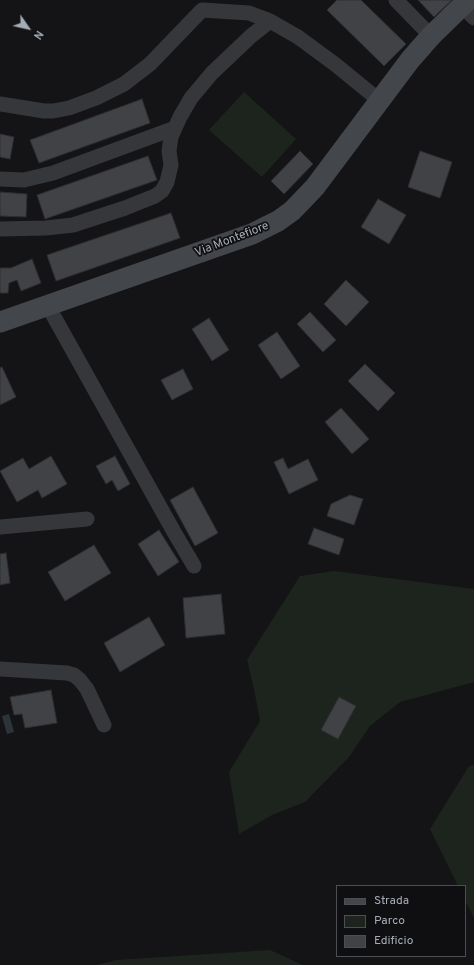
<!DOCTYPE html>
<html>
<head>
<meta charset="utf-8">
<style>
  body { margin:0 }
  #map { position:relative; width:474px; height:965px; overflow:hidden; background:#141416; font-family:Overpass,sans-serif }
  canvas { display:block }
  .legend { position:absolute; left:336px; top:885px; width:130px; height:72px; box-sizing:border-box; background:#0f0f11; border:1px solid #4b4e53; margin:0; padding:5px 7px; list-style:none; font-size:12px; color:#a6acb6 }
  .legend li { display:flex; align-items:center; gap:8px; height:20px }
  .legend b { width:20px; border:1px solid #4b4e53 }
  .north { position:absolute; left:8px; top:8px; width:40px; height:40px; -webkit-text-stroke:3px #0f0f11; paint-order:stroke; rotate:124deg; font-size:11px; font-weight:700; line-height:16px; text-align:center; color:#a6acb6 }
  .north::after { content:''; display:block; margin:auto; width:14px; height:18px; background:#a6acb6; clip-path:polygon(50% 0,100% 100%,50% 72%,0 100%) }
</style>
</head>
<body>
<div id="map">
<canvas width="474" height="965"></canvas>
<ul class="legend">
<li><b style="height:5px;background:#43464b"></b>Strada</li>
<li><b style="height:11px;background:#1d241d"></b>Parco</li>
<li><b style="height:11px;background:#404246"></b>Edificio</li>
</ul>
<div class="north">N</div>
</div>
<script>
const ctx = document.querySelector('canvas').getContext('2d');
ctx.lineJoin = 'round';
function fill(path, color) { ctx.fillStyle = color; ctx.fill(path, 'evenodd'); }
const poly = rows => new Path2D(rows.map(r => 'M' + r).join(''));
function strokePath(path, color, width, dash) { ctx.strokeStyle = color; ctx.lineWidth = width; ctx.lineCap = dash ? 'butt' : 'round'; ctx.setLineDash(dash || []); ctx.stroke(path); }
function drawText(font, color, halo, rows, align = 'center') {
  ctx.font = font + ' Overpass,sans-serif'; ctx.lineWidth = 3.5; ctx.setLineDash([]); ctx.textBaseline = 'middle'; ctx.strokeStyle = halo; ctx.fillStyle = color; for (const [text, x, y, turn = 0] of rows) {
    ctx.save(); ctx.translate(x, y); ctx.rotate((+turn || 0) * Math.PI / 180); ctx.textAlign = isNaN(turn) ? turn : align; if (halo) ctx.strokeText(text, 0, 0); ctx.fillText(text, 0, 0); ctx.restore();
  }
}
const green = poly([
  [244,92,296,139,262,177,209,130],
  [334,571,474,589,474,682,400,702,370,726,349,757,305,802,272,815,239,834,229,772,260,721,254,689,247,660,300,576],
  [474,765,474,918,465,900,465,886,458,886,430,829,469,766],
  [270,950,303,965,97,965,116,960]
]);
const water = poly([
  [9,714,14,732,7,734,2,716]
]);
const building = poly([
  [337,0,361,0,406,44,384,66,327,10,337,0],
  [418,0,452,0,434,17,418,0],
  [142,99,150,123,39,163,30,140,142,99],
  [0,134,14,137,10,159,0,157,0,134],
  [300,151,313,164,284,194,271,181,300,151],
  [420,151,452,162,440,198,408,187,420,151],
  [148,156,157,180,45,219,37,195,148,156],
  [0,192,27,194,26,217,0,216,0,192],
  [378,199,406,215,389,244,361,227,378,199],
  [171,213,180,238,56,281,47,255,171,213],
  [32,259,41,283,21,291,17,280,9,283,8,293,0,293,0,268,11,268,32,259],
  [346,280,369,302,346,326,324,304,346,280],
  [310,312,336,340,323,352,297,324,310,312],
  [209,318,229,350,212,361,192,329,209,318],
  [277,332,300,366,281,379,258,345,277,332],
  [365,364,395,393,378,411,348,381,365,364],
  [2,367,16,397,0,405,0,368,2,367],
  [183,369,193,389,172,400,161,380,183,369],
  [341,408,369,439,352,454,325,422,341,408],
  [51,456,67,484,42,498,38,490,17,502,0,471,23,458,29,469,51,456],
  [115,456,130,484,118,491,112,480,106,484,96,466,115,456],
  [283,458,288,469,308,459,318,480,289,494,274,462,283,458],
  [193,487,218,533,195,546,170,500,193,487],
  [350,495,363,499,354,525,327,516,331,504,350,495],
  [314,528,344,539,339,555,308,544,314,528],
  [159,530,179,562,158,576,138,544,159,530],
  [94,545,111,573,65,601,48,572,94,545],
  [6,553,10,583,0,585,0,554,6,553],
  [221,594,225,634,186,638,183,598,221,594],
  [149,617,165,645,120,672,104,643,149,617],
  [51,690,57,723,25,728,22,714,14,715,10,697,51,690],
  [339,697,356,706,338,739,321,730,339,697]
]);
const street = poly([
  [396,0,431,36],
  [461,5,474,18],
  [0,104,44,111,53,111,69,108,96,98,124,84,150,64,202,10,249,13,270,21,298,37,336,65,380,101],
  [0,179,24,180,53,173,175,128],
  [0,229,46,228,73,225,125,208,155,196,162,191,167,182,171,165,169,151,171,137,180,117,191,98,212,73,251,36,270,21],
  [48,306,174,532,194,566],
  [0,527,87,519],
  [0,669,67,673,74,675,80,680,87,689,104,725]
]);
const secondary = poly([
  [0,322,252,234,278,221,292,211,315,187,410,60,431,36,468,0]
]);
const streetNames = [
  ["Via Montefiore",232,240,-21]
];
fill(green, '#1d241d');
fill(water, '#2b343a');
fill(building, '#404246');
strokePath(building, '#2e2e32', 1);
strokePath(street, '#35373b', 15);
strokePath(secondary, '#43464b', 21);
drawText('12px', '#a6acb6', '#0f0f11', streetNames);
</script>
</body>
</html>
